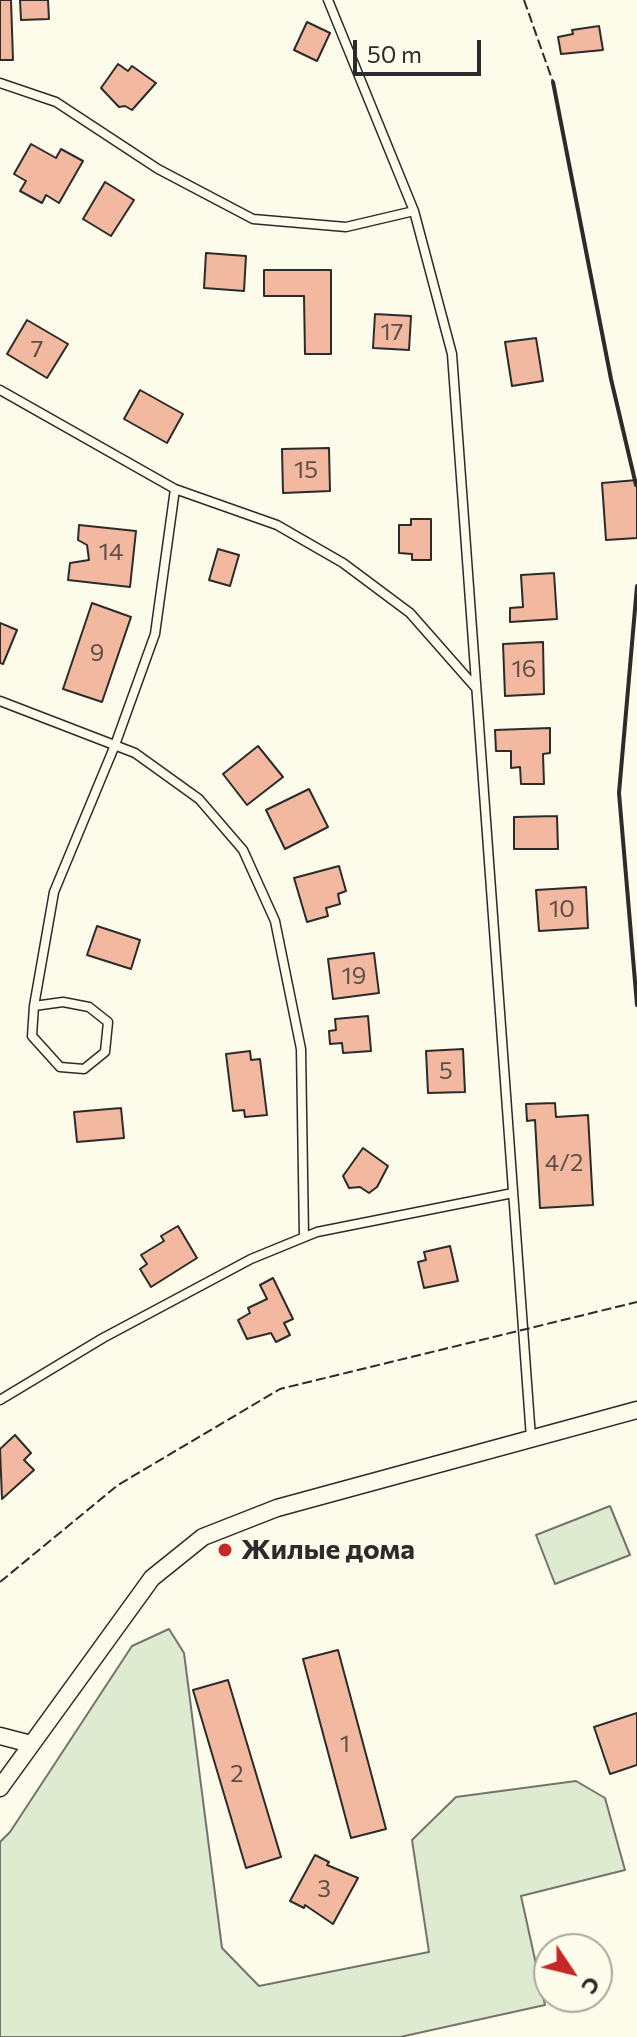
<!DOCTYPE html>
<html>
<head>
<meta charset="utf-8">
<style>
  body { margin:0 }
  #map { position:relative; width:637px; height:2037px; overflow:hidden; background:#fdfbea; font-family:Commissioner,sans-serif }
  canvas { display:block }
  .north { position:absolute; left:533px; top:1933px; width:80px; height:80px; box-sizing:border-box; background:#fdfbea; border:2px solid #a9a89e; border-radius:50%; rotate:125deg; font-size:22px; font-weight:700; line-height:32px; text-align:center; color:#2b2b2b }
  .north::after { content:''; display:block; margin:auto; width:28px; height:36px; background:#c62828; clip-path:polygon(50% 0,100% 100%,50% 72%,0 100%) }
  .scale { position:absolute; left:353px; top:40px; width:128px; height:36px; box-sizing:border-box; border:4px solid #2b2b2b; border-top:0; padding-left:10px; font-size:24px; line-height:28px; white-space:nowrap; color:#2b2b2b; -webkit-text-stroke:6px #fdfbea; paint-order:stroke }
</style>
</head>
<body>
<div id="map">
<canvas width="637" height="2037"></canvas>
<div class="north">С</div>
<div class="scale">50 m</div>
</div>
<script>
const ctx = document.querySelector('canvas').getContext('2d');
ctx.lineJoin = 'round';
function fill(path, color) { ctx.fillStyle = color; ctx.fill(path, 'evenodd'); }
const poly = rows => new Path2D(rows.map(r => 'M' + r).join(''));
function strokePath(path, color, width, dash) { ctx.strokeStyle = color; ctx.lineWidth = width; ctx.lineCap = dash ? 'butt' : 'round'; ctx.setLineDash(dash || []); ctx.stroke(path); }
function drawText(font, color, halo, rows, align = 'center') {
  ctx.font = font + ' Commissioner,sans-serif'; ctx.lineWidth = 6; ctx.setLineDash([]); ctx.textBaseline = 'middle'; ctx.strokeStyle = halo; ctx.fillStyle = color; for (const [text, x, y, turn = 0] of rows) {
    ctx.save(); ctx.translate(x, y); ctx.rotate((+turn || 0) * Math.PI / 180); ctx.textAlign = isNaN(turn) ? turn : align; if (halo) ctx.strokeText(text, 0, 0); ctx.fillText(text, 0, 0); ctx.restore();
  }
}
const green = poly([
  [610,1506,630,1555,555,1584,536,1535,610,1506],
  [169,1629,184,1653,222,1948,259,1986,429,1952,412,1840,456,1797,576,1781,605,1798,625,1870,521,1896,545,2005,400,2037,0,2037,0,1842,10,1832,132,1646,169,1629]
]);
const building = poly([
  [0,0,11,0,13,60,0,60,0,0],
  [20,0,48,0,49,19,21,20,20,0],
  [307,22,330,33,317,61,294,50,307,22],
  [599,26,603,50,561,54,558,37,573,34,572,30,599,26],
  [118,64,128,71,132,66,156,83,132,110,125,106,119,107,101,88,118,64],
  [31,144,56,158,61,149,83,161,59,203,46,195,42,203,20,191,26,181,14,174,31,144],
  [105,182,134,200,111,236,83,219,105,182],
  [206,253,246,256,244,291,204,288,206,253],
  [264,270,331,270,331,354,305,354,304,296,264,296,264,270],
  [375,314,411,316,409,350,373,348,375,314],
  [27,320,68,344,47,378,7,354,27,320],
  [536,338,543,381,512,386,505,342,536,338],
  [140,390,183,414,167,443,124,419,140,390],
  [329,448,330,491,283,493,282,449,329,448],
  [637,480,637,538,606,540,602,483,637,480],
  [411,519,431,519,431,560,412,560,412,554,399,553,399,525,411,525,411,519],
  [79,525,136,531,130,587,68,580,70,563,89,560,87,545,78,540,79,525],
  [218,549,239,555,230,586,209,580,218,549],
  [554,573,557,619,510,622,510,608,523,607,521,575,554,573],
  [92,603,131,617,102,702,63,689,92,603],
  [0,623,17,630,3,664,0,663,0,623],
  [543,642,544,694,505,696,503,644,543,642],
  [550,728,550,753,543,754,544,784,521,784,520,767,511,768,511,751,496,751,495,730,550,728],
  [258,746,283,777,247,805,223,774,258,746],
  [309,789,328,827,285,849,266,810,309,789],
  [557,816,558,849,514,849,514,817,557,816],
  [339,866,346,891,338,894,340,904,326,908,328,916,307,922,294,878,339,866],
  [586,887,588,928,539,931,536,890,586,887],
  [97,926,140,940,131,969,87,955,97,926],
  [374,953,379,993,333,999,328,959,374,953],
  [368,1016,371,1051,343,1053,342,1043,330,1044,329,1031,336,1030,335,1019,368,1016],
  [463,1049,465,1092,428,1093,426,1051,463,1049],
  [250,1051,251,1060,260,1059,267,1115,245,1117,244,1110,233,1111,226,1054,250,1051],
  [555,1103,556,1117,588,1115,593,1205,540,1208,535,1120,527,1121,526,1104,555,1103],
  [121,1108,124,1138,77,1142,74,1112,121,1108],
  [363,1148,388,1166,377,1187,369,1193,360,1187,349,1188,343,1176,363,1148],
  [178,1226,197,1258,151,1287,140,1269,147,1264,141,1255,164,1241,161,1236,178,1226],
  [450,1246,458,1281,424,1288,418,1262,426,1260,424,1252,450,1246],
  [273,1278,293,1319,284,1323,290,1335,276,1342,271,1333,247,1339,238,1320,250,1313,248,1308,267,1299,260,1285,273,1278],
  [15,1435,31,1453,24,1460,34,1470,2,1499,0,1449,15,1435],
  [338,1650,386,1829,351,1838,303,1659,338,1650],
  [228,1680,281,1857,246,1868,193,1690,228,1680],
  [637,1713,637,1765,610,1774,594,1727,637,1713],
  [315,1855,329,1862,327,1865,358,1878,333,1924,305,1905,304,1908,290,1901,315,1855]
]);
const lane = poly([
  [328,0,414,211,452,354,531,1438],
  [0,83,56,102,158,169,253,219,346,227,414,211],
  [0,390,175,489,277,525,343,563,410,613,476,688],
  [0,701,135,753,199,799,243,850,275,921,301,1049,304,1237],
  [34,1006,63,1002,89,1007,108,1022,105,1052,84,1069,60,1067,32,1036,34,1006,54,892,115,745,155,634,175,489],
  [0,1400,103,1338,251,1259,317,1232,513,1193]
]);
const street = poly([
  [0,1736,31,1744],
  [0,1788,152,1578,203,1537,277,1508,637,1410]
]);
const fence = poly([
  [524,0,553,82],
  [0,1582,118,1485,280,1389,637,1302]
]);
const wall = poly([
  [553,82,611,379,636,485],
  [637,586,619,793,637,1005]
]);
const markers = [
  [225,1550,8,"#c62828"]
];
const numberNames = [
  ["17",392,332],
  ["7",37,349],
  ["15",306,470],
  ["14",111,552],
  ["9",97,653],
  ["16",524,669],
  ["10",562,909],
  ["19",354,976],
  ["5",446,1071],
  ["4/2",564,1163],
  ["1",345,1744],
  ["2",237,1774],
  ["3",324,1889]
];
const poiNames = [
  ["Жилые дома",241,1550]
];
fill(green, '#deebd1');
strokePath(green, '#74746e', 2);
fill(building, '#f2b8a0');
strokePath(building, '#2b2b2b', 2);
strokePath(lane, '#2b2b2b', 11);
strokePath(street, '#2b2b2b', 19);
strokePath(lane, '#fdfbea', 8);
strokePath(street, '#fdfbea', 16);
strokePath(fence, '#2b2b2b', 2, [10, 4]);
strokePath(wall, '#2b2b2b', 4);
for (const [x, y, r, color] of markers) { const dot = new Path2D(); dot.arc(x, y, r, 0, 2 * Math.PI); ctx.fillStyle = color; ctx.fill(dot); strokePath(dot, '#fdfbea', 3); }
drawText('24px', '#5d4e48', null, numberNames);
drawText('bold 28px', '#2b2b2b', '#fdfbea', poiNames, 'left');
</script>
</body>
</html>
